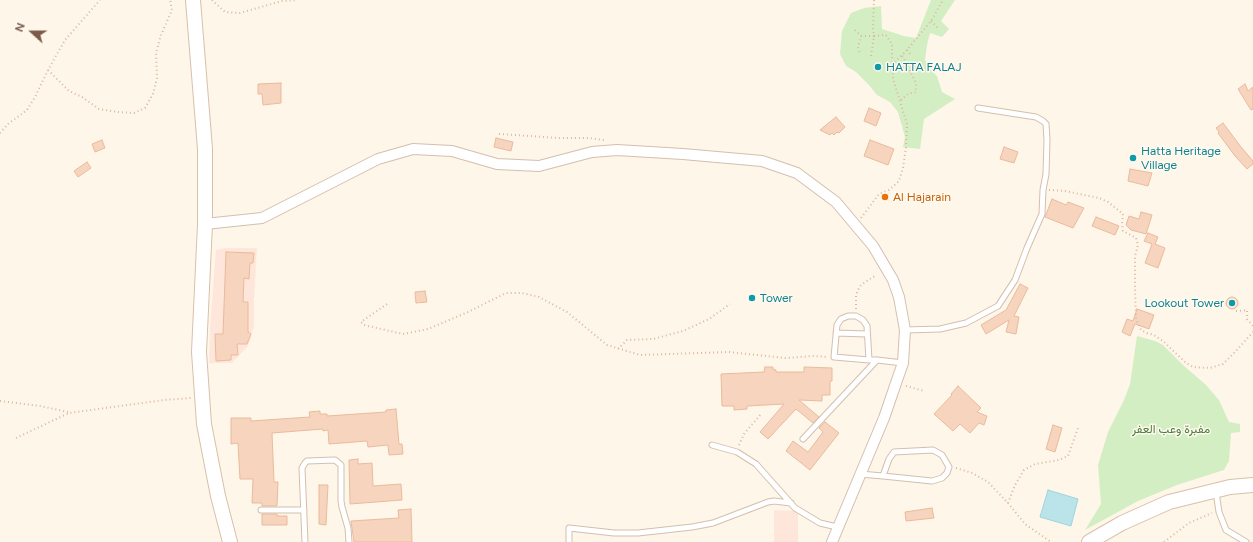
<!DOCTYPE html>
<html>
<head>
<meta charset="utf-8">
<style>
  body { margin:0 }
  #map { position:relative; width:1253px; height:542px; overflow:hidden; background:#fef6e8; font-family:Figtree,sans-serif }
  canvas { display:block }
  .north { position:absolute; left:12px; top:12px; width:40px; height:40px; -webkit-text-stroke:3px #fff9f0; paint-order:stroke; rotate:291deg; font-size:11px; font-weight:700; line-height:16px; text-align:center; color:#7b5b49 }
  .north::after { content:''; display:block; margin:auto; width:14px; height:18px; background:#7b5b49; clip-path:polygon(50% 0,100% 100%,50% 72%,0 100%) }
</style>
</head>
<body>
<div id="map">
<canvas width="1253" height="542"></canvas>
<div class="north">N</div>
</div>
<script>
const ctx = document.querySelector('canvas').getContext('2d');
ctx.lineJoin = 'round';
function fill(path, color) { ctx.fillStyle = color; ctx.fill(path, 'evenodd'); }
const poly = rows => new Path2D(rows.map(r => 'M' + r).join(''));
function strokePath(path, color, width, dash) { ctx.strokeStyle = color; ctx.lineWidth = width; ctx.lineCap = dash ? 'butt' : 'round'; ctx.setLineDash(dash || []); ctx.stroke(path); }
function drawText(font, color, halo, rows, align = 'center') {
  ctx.font = font + ' Figtree,Vazirmatn,sans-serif'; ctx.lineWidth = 3; ctx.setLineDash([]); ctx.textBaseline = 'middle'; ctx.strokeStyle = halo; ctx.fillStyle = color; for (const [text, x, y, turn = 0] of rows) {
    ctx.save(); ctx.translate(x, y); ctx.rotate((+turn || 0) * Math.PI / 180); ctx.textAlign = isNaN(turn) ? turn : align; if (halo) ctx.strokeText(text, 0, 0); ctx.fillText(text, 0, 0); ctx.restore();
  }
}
const commercial = poly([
  [225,248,257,248,254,299,254,326,248,346,232,363,209,363,210,329,216,250],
  [774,510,798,511,798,542,774,542]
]);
const green = poly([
  [931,0,955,0,941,21,949,29,942,37,930,33,927,45,925,60,931,70,937,76,942,92,955,99,924,119,920,149,903,147,905,137,898,112,890,102,877,95,868,84,856,72,846,66,840,54,842,31,851,13,864,8,881,6,882,29,904,36,916,38],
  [1137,336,1155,341,1163,345,1183,365,1206,385,1219,400,1229,422,1240,424,1240,432,1231,433,1229,461,1224,470,1177,485,1138,501,1085,530,1101,504,1098,465,1108,432,1124,400,1130,384]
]);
const water = poly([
  [1048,490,1078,499,1071,526,1040,517,1048,490]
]);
const building = poly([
  [281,83,281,103,263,105,262,94,258,94,258,84,281,83],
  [1245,84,1248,91,1253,87,1253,109,1251,110,1238,89,1245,84],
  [869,108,881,113,876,126,864,121,869,108],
  [836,117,845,127,839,133,837,132,834,135,832,133,830,135,820,130,836,117],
  [1223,123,1241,147,1253,161,1253,164,1247,169,1235,156,1218,133,1219,132,1216,128,1223,123],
  [496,138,513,142,511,151,494,147,496,138],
  [102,140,105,148,95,152,92,144,102,140],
  [870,140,894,149,888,165,864,156,870,140],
  [1004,147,1018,152,1014,163,1000,159,1004,147],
  [87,162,91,168,78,177,74,171,87,162],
  [1130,169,1152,173,1148,186,1128,181,1130,169],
  [1052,199,1066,205,1068,202,1084,208,1073,228,1045,217,1052,199],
  [1141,212,1152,215,1146,234,1131,230,1126,225,1129,216,1139,219,1141,212],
  [1096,217,1119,226,1115,235,1092,226,1096,217],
  [1148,233,1158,237,1155,244,1165,248,1158,268,1145,263,1152,244,1144,241,1148,233],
  [226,252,254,253,253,263,250,263,249,279,244,278,243,302,248,302,248,332,251,334,247,344,237,344,238,355,231,355,231,360,216,361,215,334,223,334,226,252],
  [1020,284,1028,288,1014,316,1019,317,1016,334,1006,332,1009,320,986,334,981,325,1006,310,1020,284],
  [425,291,427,302,416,303,415,292,425,291],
  '1226 303a6 6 0 1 1 12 0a6 6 0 1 1-12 0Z',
  [1137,309,1154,315,1149,329,1135,324,1130,336,1122,332,1127,319,1133,321,1137,309],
  [765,367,773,367,773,369,776,370,776,372,804,372,804,367,832,368,832,381,830,381,830,395,822,395,822,401,799,400,819,417,813,423,796,409,768,439,760,432,784,404,747,406,747,409,734,410,734,406,722,406,721,374,764,372,765,367],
  [958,386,981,408,977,412,987,416,984,425,979,423,970,433,960,424,953,431,934,414,952,395,951,394,958,386],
  [396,409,399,444,402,444,403,454,389,455,388,445,368,447,367,441,329,444,328,430,323,431,323,429,272,433,274,482,278,482,277,506,262,506,262,503,252,503,253,479,240,479,238,443,231,444,231,418,251,418,251,421,310,417,309,412,320,411,320,414,327,414,327,416,386,412,386,410,396,409],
  [825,422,839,433,810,470,786,451,793,441,808,452,823,432,819,428,825,422],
  [1053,425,1062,428,1055,452,1046,449,1053,425],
  [358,459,358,464,372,463,373,486,401,484,402,500,350,504,349,460,358,459],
  [319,485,328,485,326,525,319,524,319,485],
  [932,508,934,518,906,521,905,512,932,508],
  [411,509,412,542,354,542,351,521,399,518,398,510,411,509],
  [262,514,277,514,277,516,287,516,287,525,262,525,262,514]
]);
const path = poly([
  [212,0,225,12,240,13,282,1,297,0],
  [931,21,938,28],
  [855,30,861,36,858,47,860,54],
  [861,36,874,36,871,56],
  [907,50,911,55],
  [892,65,907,50,931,21,943,0],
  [48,70,69,91,82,97,99,109,118,112,134,113,145,108,153,94,157,78,156,53,161,35,172,10,170,0],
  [901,100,908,94,916,92,916,83,902,55],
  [0,133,8,124,27,110,35,97,48,70,65,40,100,0],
  [499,134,560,138,589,138,604,140],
  [1049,190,1065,191,1099,198,1108,202,1123,214,1122,224,1123,231,1136,238,1138,245,1135,256,1135,288,1136,319,1141,330,1147,333,1154,335,1163,341,1186,363,1193,367,1210,368,1223,364,1236,351,1253,332],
  [861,218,879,194,889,190,899,181,903,168,906,147,907,124,893,79,892,55,892,44,886,35,874,36,873,28,874,0],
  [387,304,361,322,364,325,403,334,428,329,468,312,506,293,522,293,539,297,567,312,607,345,640,355,729,352,785,358,814,356,827,357],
  [856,309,856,295,858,290,861,285,876,275],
  [1236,311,1247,310,1247,319,1253,326],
  [618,349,627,340,653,339,683,331,709,319,730,304],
  [906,386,924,391],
  [0,401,40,406,68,412],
  [16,438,69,413,164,400,191,398],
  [739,445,744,434,761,414],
  [956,468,972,473,988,482,1008,503,1025,524,1051,542],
  [1008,503,1015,485,1024,470,1035,464,1059,460,1068,456,1078,428],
  [1164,542,1189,523,1212,513]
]);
const service = poly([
  [905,330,940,329,966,323,998,306,1015,280,1027,248,1042,214,1043,190,1046,174,1047,140,1046,124,1043,121,1036,117,978,108],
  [836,333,867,334],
  [869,360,867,326,863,320,856,316,848,316,841,319,837,325,834,357,869,360,877,360,903,363],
  [803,439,877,360],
  [712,445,737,452,756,464,795,508,820,523,837,527],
  [860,474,883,476,932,481,942,478,947,473,949,467,942,455,933,450,894,452,889,459,883,476],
  [1216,492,1219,512,1226,530,1246,542],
  [261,510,304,510],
  [305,542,302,468,305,463,307,461,335,460,341,465,341,501,342,507,348,528,349,542],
  [569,542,569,528,614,533,638,533,692,527,713,523,768,502,774,501,791,503]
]);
const minor = poly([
  [205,224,262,218,378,159,413,149,452,151,497,164,539,166,592,152,617,150,683,154,762,161,797,173,836,202,873,246,893,280,899,297,905,330,903,363,896,383,884,418,832,542]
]);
const secondary = poly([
  [193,0,205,149,205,224,199,352,204,424,218,496,230,542],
  [1089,542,1122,523,1169,502,1230,487,1253,485]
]);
const markers = [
  [878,67,4,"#0f9aa8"],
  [1133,158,4,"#0f9aa8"],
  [885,197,4,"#e8710a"],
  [752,298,4,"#0f9aa8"],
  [1232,303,4,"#0f9aa8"]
];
const cultureNames = [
  ["HATTA FALAJ",886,67],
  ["Hatta Heritage",1141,151],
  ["Village",1141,165],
  ["Tower",760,298],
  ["Lookout Tower",1224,303,"right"]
];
const foodNames = [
  ["Al Hajarain",893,197]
];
const parkNames = [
  ["مفبرة وعب العفر",1171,429]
];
fill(commercial, '#ffe6db');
fill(green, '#d4eec4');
fill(water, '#bae3ea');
strokePath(water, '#9fd3dd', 1);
fill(building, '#f6d4bd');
strokePath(building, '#eaba9c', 1);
strokePath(service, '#d4bfaf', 7);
strokePath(minor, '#d4bfaf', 12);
strokePath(secondary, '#d8c0ab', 16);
strokePath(path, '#dcb79f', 2, [1, 3]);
strokePath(service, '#fff', 5);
strokePath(minor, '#fff', 10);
strokePath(secondary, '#fff', 14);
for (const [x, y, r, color] of markers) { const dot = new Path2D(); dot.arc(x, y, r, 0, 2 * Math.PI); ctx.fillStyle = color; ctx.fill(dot); strokePath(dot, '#fff9f0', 1.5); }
drawText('12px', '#0d838f', '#fff9f0', cultureNames, 'left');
drawText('12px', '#c56008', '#fff9f0', foodNames, 'left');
drawText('12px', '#4e7c3c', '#fff9f0', parkNames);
</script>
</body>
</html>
